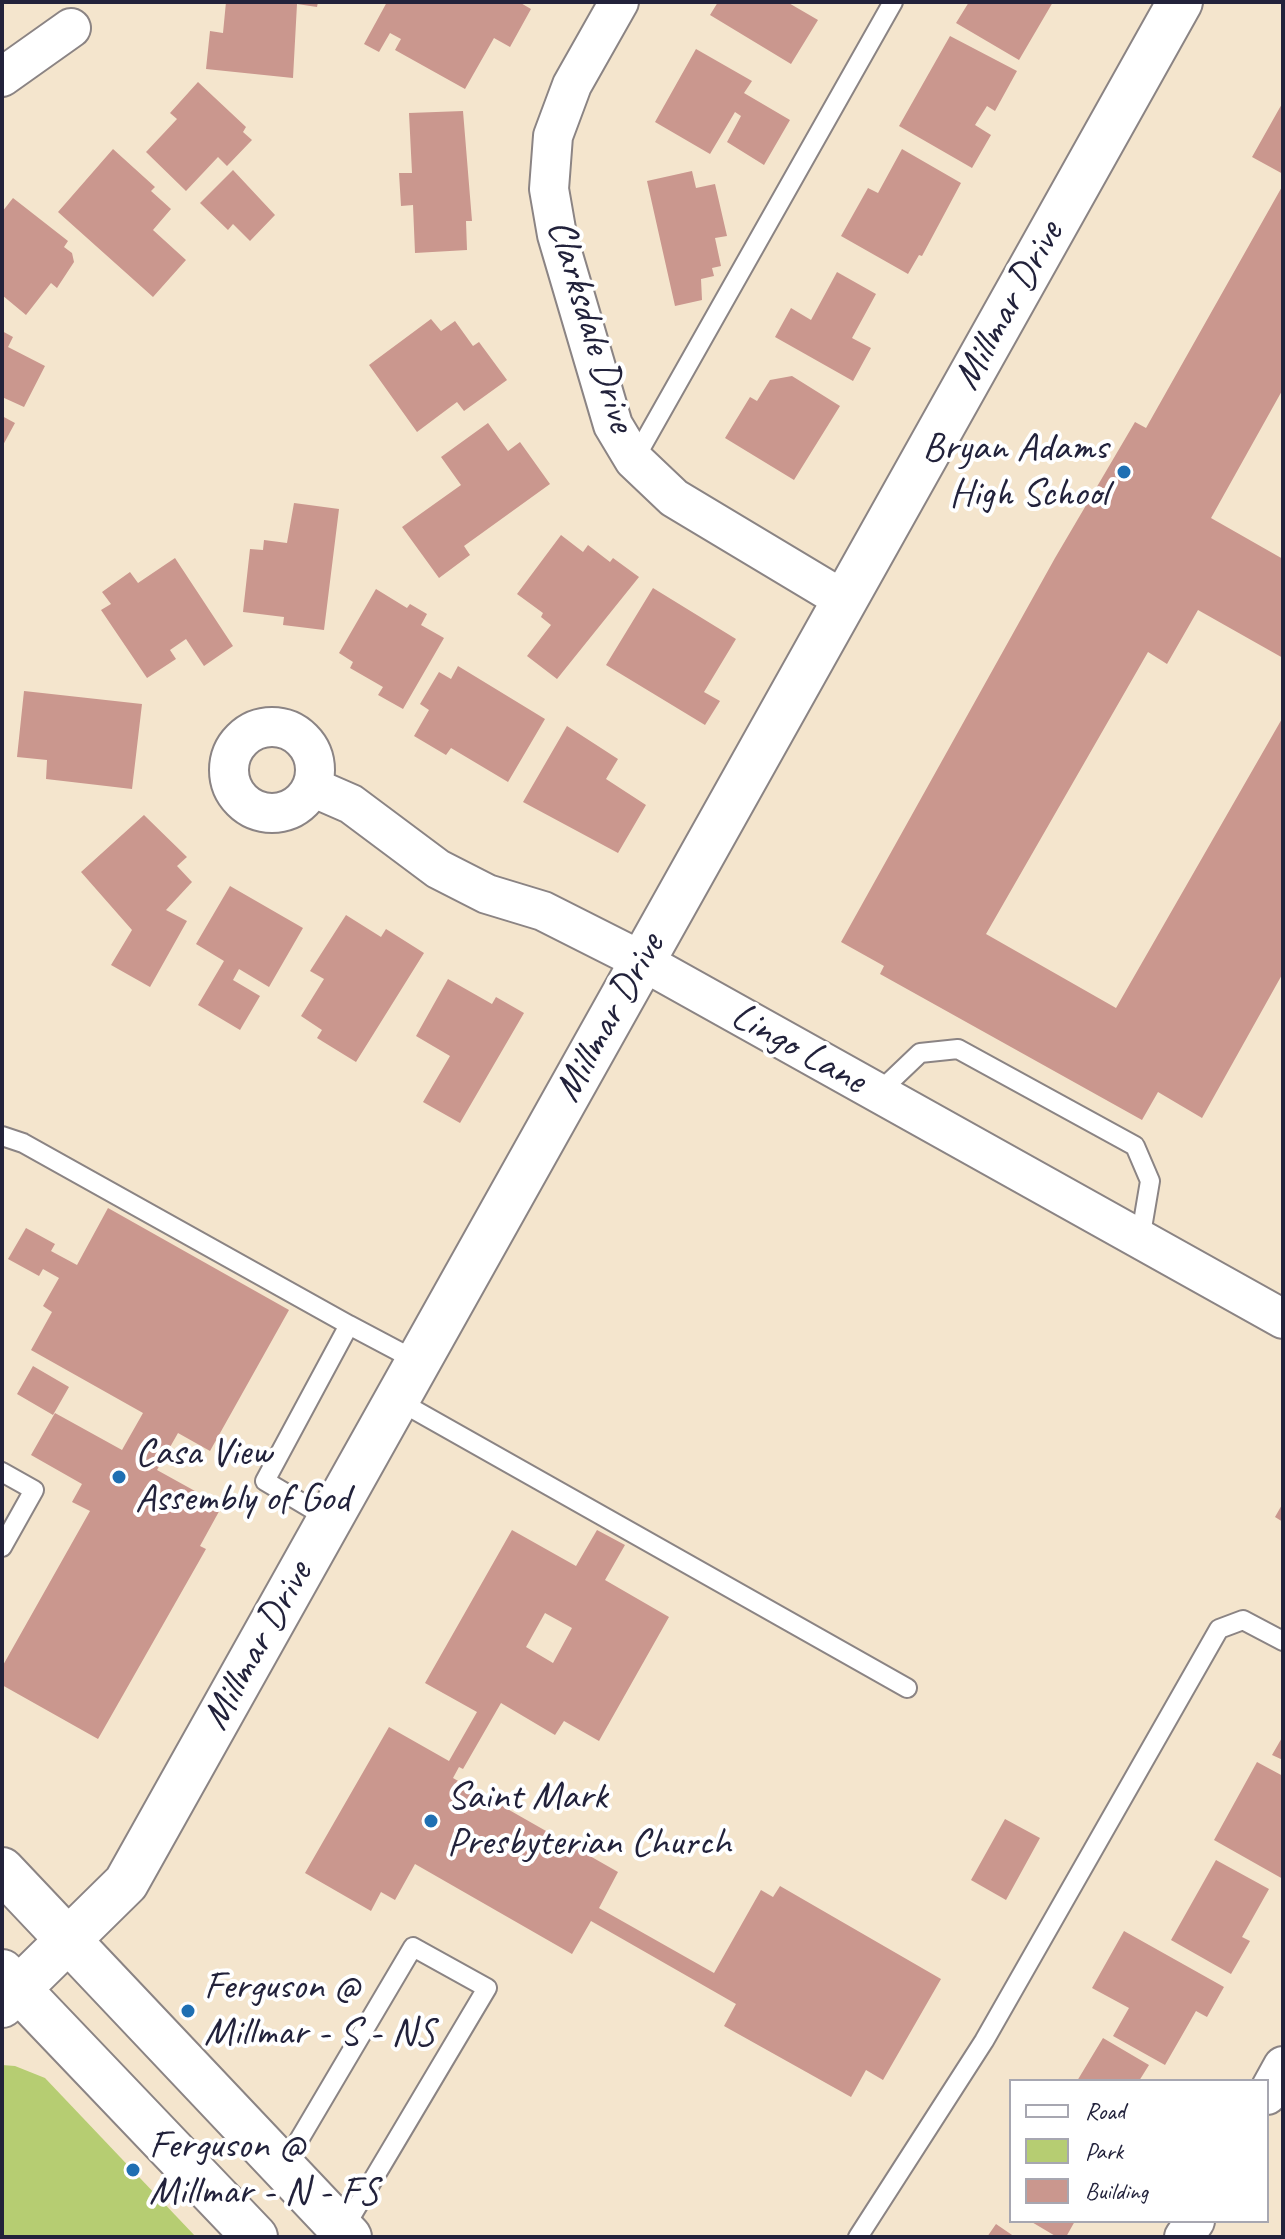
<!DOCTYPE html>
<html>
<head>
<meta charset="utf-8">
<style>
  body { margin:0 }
  #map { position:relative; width:1285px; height:2239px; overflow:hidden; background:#f4e5cd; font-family:Caveat,sans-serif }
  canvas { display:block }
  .frame { position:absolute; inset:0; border:4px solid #22223b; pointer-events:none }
  .legend { position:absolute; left:1009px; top:2079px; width:260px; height:144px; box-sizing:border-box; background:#fff; border:2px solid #a7a7b1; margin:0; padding:10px 14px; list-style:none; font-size:24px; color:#22223b }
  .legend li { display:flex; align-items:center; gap:16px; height:40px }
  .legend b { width:40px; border:2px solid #a7a7b1 }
</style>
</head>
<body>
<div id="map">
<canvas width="1285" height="2239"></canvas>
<div class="frame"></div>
<ul class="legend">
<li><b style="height:10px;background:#fff"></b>Road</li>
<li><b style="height:22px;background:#b6cd72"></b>Park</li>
<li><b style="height:22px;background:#ca978e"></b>Building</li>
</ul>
</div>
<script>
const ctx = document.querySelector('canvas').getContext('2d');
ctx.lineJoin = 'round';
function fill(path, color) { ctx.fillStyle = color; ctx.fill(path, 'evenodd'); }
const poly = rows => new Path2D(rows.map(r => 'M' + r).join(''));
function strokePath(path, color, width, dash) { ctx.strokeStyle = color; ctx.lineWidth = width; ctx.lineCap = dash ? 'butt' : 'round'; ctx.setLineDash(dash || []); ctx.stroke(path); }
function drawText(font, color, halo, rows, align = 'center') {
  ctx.font = font + ' Caveat,sans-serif'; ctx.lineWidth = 8; ctx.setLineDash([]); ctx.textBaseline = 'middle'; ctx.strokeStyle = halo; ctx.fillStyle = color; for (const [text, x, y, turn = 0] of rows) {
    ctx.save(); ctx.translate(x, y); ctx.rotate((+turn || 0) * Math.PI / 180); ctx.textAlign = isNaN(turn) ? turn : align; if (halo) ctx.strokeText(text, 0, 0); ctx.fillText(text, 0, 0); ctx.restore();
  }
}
const green = poly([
  [2,2065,15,2066,45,2078,196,2237,2,2237]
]);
const building = poly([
  [226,2,318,2,317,7,297,4,293,78,206,69,210,31,223,33],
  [387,2,519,2,531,9,510,47,494,38,465,89,395,50,401,39,390,33,379,52,364,44],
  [718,2,787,2,818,20,791,64,710,15],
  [969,2,1053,2,1019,60,956,23],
  [950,36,1017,71,995,111,987,106,975,125,991,135,972,168,899,126],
  [696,49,752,81,744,93,790,120,764,165,727,142,741,116,735,112,710,154,655,122],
  [198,82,246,127,243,132,252,140,227,166,218,157,186,191,146,152,177,119,170,113],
  [1283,102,1283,174,1252,157],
  [463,111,472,221,466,221,467,250,415,253,413,205,401,206,399,173,412,173,409,113],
  [113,149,155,187,151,191,171,209,153,230,186,260,153,297,58,212],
  [902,149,961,183,922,256,919,255,908,274,841,236,868,188,878,193],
  [233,170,275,215,250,241,233,224,228,230,200,203],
  [692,171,696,188,715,184,727,236,715,238,721,266,712,268,714,276,701,279,702,300,675,306,647,181],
  [1283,185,1283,389,1211,518,1283,559,1283,658,1198,610,1167,664,1148,652,986,934,1116,1008,1283,717,1283,973,1202,1118,1158,1092,1142,1120,880,974,884,966,841,942,1055,558,1135,422,1146,428],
  [13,198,68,241,64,247,72,253,74,262,57,288,51,283,26,315,2,295,2,212],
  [837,272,876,294,852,338,871,348,853,381,775,337,791,308,811,320],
  [431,319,441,331,455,321,473,346,479,342,507,380,464,411,457,402,417,432,369,365],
  [2,331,13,337,8,347,45,366,24,407,2,397],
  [792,376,840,406,794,480,725,438,750,397,757,401,770,380],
  [2,416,15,423,2,447],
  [488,423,508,451,520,442,550,484,464,546,470,555,439,578,402,527,461,485,441,457],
  [294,503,339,509,324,630,283,625,284,617,243,612,250,549,263,550,264,540,287,543],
  [561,535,583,552,588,545,610,562,613,558,639,577,557,679,527,656,551,625,541,617,543,613,517,594],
  [175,558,233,646,204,666,186,639,170,650,176,659,147,678,101,610,111,604,102,592,130,572,138,583],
  [653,588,736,639,704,692,720,701,705,725,606,665],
  [376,589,407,608,410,604,427,614,421,625,444,638,403,709,378,695,383,687,350,668,353,662,339,653],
  [458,666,545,719,508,782,451,748,446,755,414,736,429,710,420,704,439,672,451,679],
  [24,691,142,704,132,789,46,779,47,760,17,757],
  [567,726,618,759,606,779,646,805,618,853,523,802],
  [144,815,187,857,177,866,192,882,166,910,187,921,150,987,111,965,132,930,81,872],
  [230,886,303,928,269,987,239,969,233,980,260,996,240,1030,198,1005,224,961,196,944],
  [346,915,381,937,386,929,424,953,356,1062,317,1038,322,1030,301,1016,324,979,310,971],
  [448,979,492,1004,496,997,524,1013,460,1123,423,1102,450,1056,416,1036],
  [108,1208,289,1310,210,1451,178,1433,157,1470,222,1506,200,1546,206,1549,98,1739,2,1685,2,1667,90,1511,72,1502,82,1484,31,1455,55,1413,122,1450,143,1413,31,1350,52,1312,43,1306,59,1278,43,1269,39,1276,8,1259,26,1228,55,1244,51,1251,77,1265],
  [33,1366,69,1387,53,1415,17,1394],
  [1283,1503,1283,1522,1275,1517],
  [512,1530,576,1566,597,1530,625,1545,605,1580,669,1617,599,1741,564,1721,555,1735,501,1703,463,1769,459,1767,453,1778,618,1872,599,1908,714,1973,761,1890,773,1897,780,1886,941,1979,883,2080,866,2070,851,2097,724,2026,736,2004,591,1921,572,1954,415,1864,395,1900,381,1892,371,1911,305,1873,389,1727,449,1761,477,1712,425,1683],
  [545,1613,572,1628,553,1663,526,1647],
  [1283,1736,1283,1760,1272,1755],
  [1257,1762,1283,1776,1283,1879,1214,1840],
  [1005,1819,1040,1838,1006,1900,971,1880],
  [1216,1860,1269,1889,1242,1937,1250,1941,1231,1974,1171,1940],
  [1124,1931,1224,1987,1207,2017,1196,2011,1165,2065,1113,2036,1129,2008,1092,1988],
  [1103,2038,1149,2065,1139,2081,1077,2081],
  [1030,2221,1075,2221,1066,2237,1057,2237],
  [996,2224,1015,2237,987,2237]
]);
const lane = poly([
  [634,460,893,2],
  [877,1094,920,1053,958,1049,1135,1146,1150,1181,1140,1240],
  [2,1136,23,1143,349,1325],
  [397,1400,907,1688],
  [2,1472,34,1490,2,1547],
  [329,1519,265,1481,349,1325,417,1361],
  [283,2167,413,1947,487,1988,343,2230],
  [858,2237,984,2041,1219,1629,1243,1620,1283,1641]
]);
const street = poly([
  [619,2,572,85,553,136,549,189,557,235,613,425,634,460,674,498,844,600],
  [2,77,71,28],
  '229 770a43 43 0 1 1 86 0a43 43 0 1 1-86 0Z',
  [312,787,351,804,438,869,487,894,543,911,642,961,1283,1319],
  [1267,2095,1283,2066],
  [1184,2237,1195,2221]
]);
const secondary = poly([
  [2,1870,349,2237],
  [2,1972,255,2237],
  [2,2005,126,1883,1180,2]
]);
const markers = [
  [1124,472,8,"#1f6fb2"],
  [119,1477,8,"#1f6fb2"],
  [431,1821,8,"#1f6fb2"],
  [188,2011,8,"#1f6fb2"],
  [133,2170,8,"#1f6fb2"]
];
const streetNames = [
  ["Millmar Drive",1009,306,-61],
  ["Clarksdale Drive",590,326,73],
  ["Millmar Drive",610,1018,-61],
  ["Lingo Lane",798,1049,29],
  ["Millmar Drive",258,1646,-61]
];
const poiNames = [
  ["Bryan Adams",1108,449,"right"],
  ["High School",1108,495,"right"],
  ["Casa View",135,1454],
  ["Assembly of God",135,1500],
  ["Saint Mark",447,1798],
  ["Presbyterian Church",447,1844],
  ["Ferguson @",204,1988],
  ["Millmar - S - NS",204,2034],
  ["Ferguson @",149,2147],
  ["Millmar - N - FS",149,2193]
];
fill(green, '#b6cd72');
fill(building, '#ca978e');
strokePath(lane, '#8b8484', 22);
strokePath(street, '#8b8484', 42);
strokePath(secondary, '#8b8484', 48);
strokePath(lane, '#fff', 18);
strokePath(street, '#fff', 38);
strokePath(secondary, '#fff', 44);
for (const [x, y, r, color] of markers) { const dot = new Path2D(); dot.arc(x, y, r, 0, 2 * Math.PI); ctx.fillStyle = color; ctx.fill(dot); strokePath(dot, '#fff', 3); }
drawText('40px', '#22223b', '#fff', streetNames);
drawText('40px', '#22223b', '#fff', poiNames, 'left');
</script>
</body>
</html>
